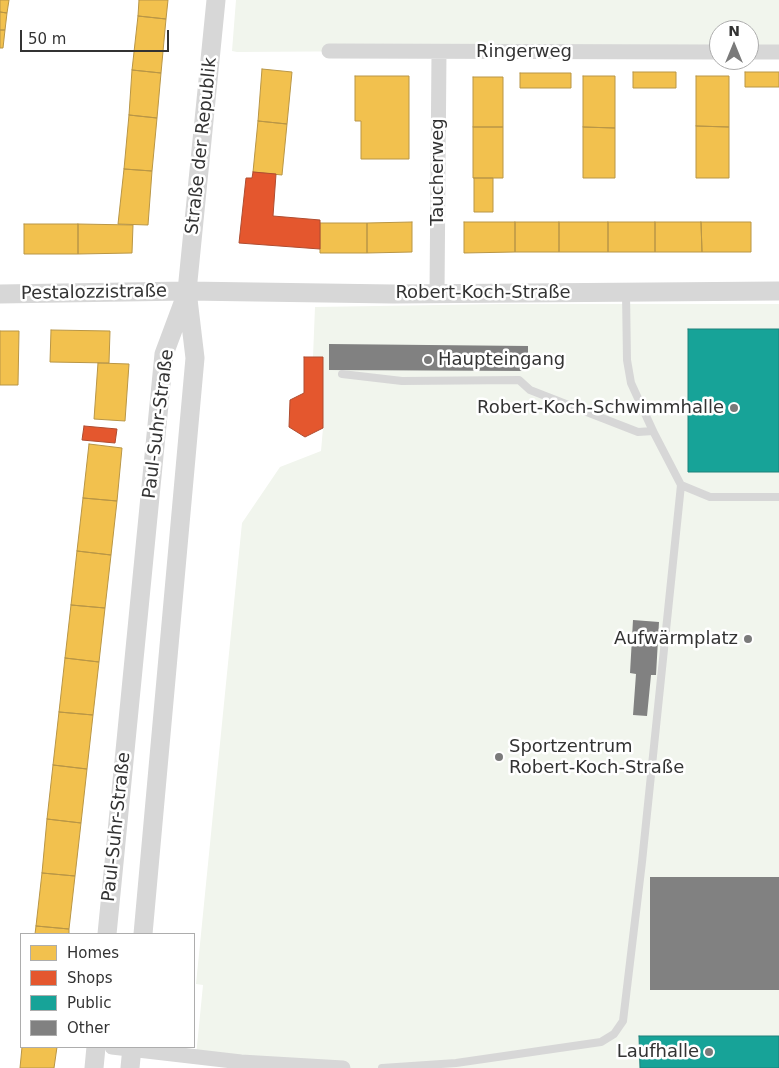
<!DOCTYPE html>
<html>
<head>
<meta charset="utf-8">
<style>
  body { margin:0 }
  #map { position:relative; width:779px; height:1068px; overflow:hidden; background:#fff; font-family:"DejaVu Sans",sans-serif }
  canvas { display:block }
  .legend { position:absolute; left:20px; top:933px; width:175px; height:115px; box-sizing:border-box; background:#fff; border:1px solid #adadad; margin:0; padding:6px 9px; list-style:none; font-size:15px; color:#333 }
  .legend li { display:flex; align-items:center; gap:10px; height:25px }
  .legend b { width:25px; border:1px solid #adadad }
  .north { position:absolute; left:709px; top:20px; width:50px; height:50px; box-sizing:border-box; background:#fff; border:1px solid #adadad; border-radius:50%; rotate:0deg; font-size:14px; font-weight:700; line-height:20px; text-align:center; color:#333 }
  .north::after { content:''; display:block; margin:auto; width:18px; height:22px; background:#7a7a7a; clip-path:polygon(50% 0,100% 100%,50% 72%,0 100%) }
  .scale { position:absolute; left:20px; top:30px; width:149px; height:22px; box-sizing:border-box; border:2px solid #333; border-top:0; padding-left:6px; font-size:15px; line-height:18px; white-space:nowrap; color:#333; -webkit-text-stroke:4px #fff; paint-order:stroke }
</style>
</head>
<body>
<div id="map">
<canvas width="779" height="1068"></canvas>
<ul class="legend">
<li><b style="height:14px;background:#f2c14e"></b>Homes</li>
<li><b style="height:14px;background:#e4572e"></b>Shops</li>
<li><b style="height:14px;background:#17a398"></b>Public</li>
<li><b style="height:14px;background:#818181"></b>Other</li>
</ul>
<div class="north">N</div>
<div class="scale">50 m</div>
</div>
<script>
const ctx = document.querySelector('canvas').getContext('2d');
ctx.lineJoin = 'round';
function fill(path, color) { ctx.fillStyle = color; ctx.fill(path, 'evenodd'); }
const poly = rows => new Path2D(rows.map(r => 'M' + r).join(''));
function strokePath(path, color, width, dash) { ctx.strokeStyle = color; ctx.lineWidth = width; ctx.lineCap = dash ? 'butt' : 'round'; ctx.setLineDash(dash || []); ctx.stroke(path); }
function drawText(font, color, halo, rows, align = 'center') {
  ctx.font = font + ' "DejaVu Sans",sans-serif'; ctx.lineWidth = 5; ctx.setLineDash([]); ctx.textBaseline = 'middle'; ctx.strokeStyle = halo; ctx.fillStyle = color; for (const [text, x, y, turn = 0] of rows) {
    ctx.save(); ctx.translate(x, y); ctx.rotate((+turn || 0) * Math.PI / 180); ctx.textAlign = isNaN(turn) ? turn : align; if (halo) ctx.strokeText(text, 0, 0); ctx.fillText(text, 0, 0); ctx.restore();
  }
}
const green = poly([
  [236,0,779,0,779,49,749,49,749,30,719,30,719,49,237,52,232,51],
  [501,304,779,304,779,1068,346,1068,196,1056,203,985,196,984,242,523,280,467,321,451,323,428,323,358,313,357,315,307]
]);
const homes = poly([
  [0,0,9,0,7,13,0,12,0,0],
  [139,0,168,0,166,19,138,16,139,0],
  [0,12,7,13,5,30,0,30,0,12],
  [138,16,166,19,161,73,132,70,138,16],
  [0,30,5,30,3,48,0,48,0,30],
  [262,69,292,72,287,124,258,121,262,69],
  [132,70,161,73,157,118,129,115,132,70],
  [633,72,676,72,676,88,633,88,633,72],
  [745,72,779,72,779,87,745,87,745,72],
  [520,73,571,73,571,88,520,88,520,73],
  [355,76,409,76,409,159,361,159,361,121,355,121,355,76],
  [583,76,615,76,615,128,583,127,583,76],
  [696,76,729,76,729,127,696,126,696,76],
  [473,77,503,77,503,127,473,127,473,77],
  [129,115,157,118,152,171,124,169,129,115],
  [258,121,287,124,282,175,253,172,258,121],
  [696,126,729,127,729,178,696,178,696,126],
  [473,127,503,127,503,178,473,178,473,127],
  [583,127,615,128,615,178,583,178,583,127],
  [124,169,152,171,148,225,118,224,124,169],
  [474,178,493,178,493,212,474,212,474,178],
  [412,222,412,252,367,253,367,223,412,222],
  [464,222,515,222,515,252,464,253,464,222],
  [515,222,559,222,559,252,515,252,515,222],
  [559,222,608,222,608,252,559,252,559,222],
  [608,222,655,222,655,252,608,252,608,222],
  [655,222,701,222,702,252,655,252,655,222],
  [701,222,751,222,751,252,702,252,701,222],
  [320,223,367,223,367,253,320,253,320,223],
  [24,224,78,224,78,254,24,254,24,224],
  [78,224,133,225,132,253,78,254,78,224],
  [51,330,110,331,109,363,50,362,51,330],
  [0,331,19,331,18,385,0,385,0,331],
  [98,363,129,364,125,421,94,419,98,363],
  [89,444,122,448,117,501,83,498,89,444],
  [83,498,117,501,111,555,77,551,83,498],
  [77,551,111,555,105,608,71,605,77,551],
  [71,605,105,608,99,662,65,658,71,605],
  [65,658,99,662,93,715,59,712,65,658],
  [59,712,93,715,87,769,53,765,59,712],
  [53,765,87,769,81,823,47,819,53,765],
  [47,819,81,823,75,876,42,873,47,819],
  [42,873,75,876,69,929,36,926,42,873],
  [36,926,69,929,69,934,35,934,36,926],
  [22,1047,57,1047,54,1068,20,1068,22,1047]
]);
const shops = poly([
  [253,172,276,174,273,216,320,220,320,249,239,243,246,178,252,178,253,172],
  [304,357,323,357,323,428,305,437,289,427,290,400,304,393,304,357],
  [84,426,117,429,115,443,82,440,84,426]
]);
const public = poly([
  [688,329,779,329,779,472,688,472,688,329],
  [639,1036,779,1036,779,1068,640,1068,639,1036]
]);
const building = poly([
  [329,344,528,346,528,371,329,370],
  [633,620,659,622,656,675,651,675,647,716,633,715,636,674,630,673],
  [650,877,779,877,779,990,650,990]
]);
const service = poly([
  [342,374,402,381,519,380,530,390,638,432,653,431],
  [681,485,710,497,779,497],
  [382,1068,456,1063,601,1042,614,1034,623,1021,642,862,681,485,653,431,631,383,627,360,626,293]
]);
const minor = poly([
  [329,51,719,52],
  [749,52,779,52],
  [437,293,439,52],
  [112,1047,241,1062,343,1068]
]);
const tertiary = poly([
  [0,294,187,291,393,294,779,291],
  [107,934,164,354,186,295],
  [143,934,195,358,187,291,216,0],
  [94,1068,96,1047],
  [130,1068,132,1047]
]);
const markers = [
  [428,360,5,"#7a7a7a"],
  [734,408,5,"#7a7a7a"],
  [748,639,5,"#7a7a7a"],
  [499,757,5,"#7a7a7a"],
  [709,1052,5,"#7a7a7a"]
];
const streetNames = [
  ["Ringerweg",524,52],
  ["Straße der Republik",202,146,-84],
  ["Taucherweg",438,172,-90],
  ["Pestalozzistraße",94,293,-1],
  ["Robert-Koch-Straße",483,293],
  ["Paul-Suhr-Straße",159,424,-83],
  ["Paul-Suhr-Straße",117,827,-84]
];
const poiNames = [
  ["Haupteingang",438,360,"left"],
  ["Robert-Koch-Schwimmhalle",724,408],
  ["Aufwärmplatz",738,639],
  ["Sportzentrum",509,747,"left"],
  ["Robert-Koch-Straße",509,768,"left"],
  ["Laufhalle",699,1052]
];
fill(green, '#f1f5ed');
fill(homes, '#f2c14e');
strokePath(homes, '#b99646', 1);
fill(shops, '#e4572e');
strokePath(shops, '#af4c30', 1);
fill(public, '#17a398');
strokePath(public, '#1f817a', 1);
fill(building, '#818181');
strokePath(service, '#d7d7d7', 8);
strokePath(minor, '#d7d7d7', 15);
strokePath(tertiary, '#d7d7d7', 19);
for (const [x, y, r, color] of markers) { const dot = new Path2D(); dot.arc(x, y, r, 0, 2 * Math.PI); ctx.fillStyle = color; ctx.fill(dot); strokePath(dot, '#fff', 2); }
drawText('18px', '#333', '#fff', streetNames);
drawText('18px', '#333', '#fff', poiNames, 'right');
</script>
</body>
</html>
